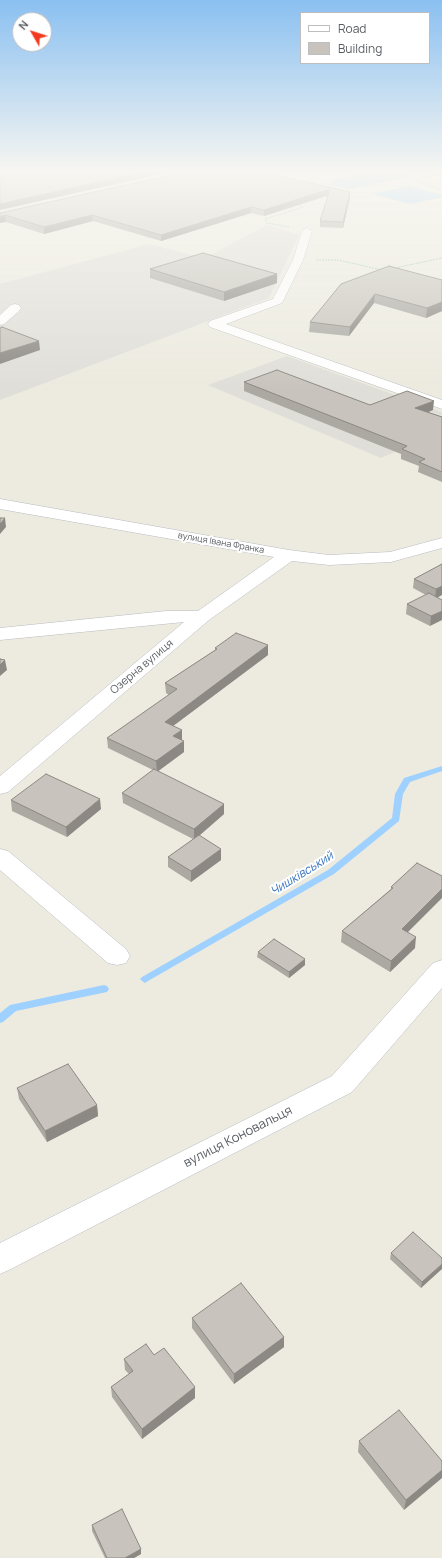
<!DOCTYPE html>
<html>
<head>
<meta charset="utf-8">
<style>
  body { margin:0 }
  #map { position:relative; width:442px; height:1558px; overflow:hidden; background:#edebe0; font-family:Manrope,sans-serif }
  canvas { display:block }
  .legend { position:absolute; left:300px; top:12px; width:130px; height:52px; box-sizing:border-box; background:#fff; border:1px solid #bdbec0; margin:0; padding:5px 7px; list-style:none; font-size:12px; color:#595d62 }
  .legend li { display:flex; align-items:center; gap:8px; height:20px }
  .legend b { width:20px; border:1px solid #bdbec0 }
  .north { position:absolute; left:12px; top:12px; width:40px; height:40px; box-sizing:border-box; background:#fff; border:1px solid #bdbec0; border-radius:50%; rotate:309deg; font-size:11px; font-weight:700; line-height:16px; text-align:center; color:#595d62 }
  .north::after { content:''; display:block; margin:auto; width:14px; height:18px; background:#f33920; clip-path:polygon(50% 0,100% 100%,50% 72%,0 100%) }
</style>
</head>
<body>
<div id="map">
<canvas width="442" height="1558"></canvas>
<ul class="legend">
<li><b style="height:5px;background:#fff"></b>Road</li>
<li><b style="height:11px;background:#c8c4bd"></b>Building</li>
</ul>
<div class="north">N</div>
</div>
<script>
const ctx = document.querySelector('canvas').getContext('2d');
ctx.lineJoin = 'round';
function fill(path, color) { ctx.fillStyle = color; ctx.fill(path, 'evenodd'); }
const poly = rows => new Path2D(rows.map(r => 'M' + r).join(''));
function strokePath(path, color, width, dash) { ctx.strokeStyle = color; ctx.lineWidth = width; ctx.lineCap = dash ? 'butt' : 'round'; ctx.setLineDash(dash || []); ctx.stroke(path); }
function drawText(font, color, halo, rows, align = 'center') {
  ctx.font = font + ' Manrope,sans-serif'; ctx.lineWidth = 4; ctx.setLineDash([]); ctx.textBaseline = 'middle'; ctx.strokeStyle = halo; ctx.fillStyle = color; for (const [text, x, y, turn = 0] of rows) {
    ctx.save(); ctx.translate(x, y); ctx.rotate((+turn || 0) * Math.PI / 180); ctx.textAlign = isNaN(turn) ? turn : align; if (halo) ctx.strokeText(text, 0, 0); ctx.fillText(text, 0, 0); ctx.restore();
  }
}
const industrial = poly([
  [267,225,299,235,269,298,0,400,0,284,149,244,204,258],
  [287,356,442,412,442,431,381,458,208,385]
]);
const water = poly([
  [372,171,392,171,409,177,348,189,328,185,336,179],
  [409,186,442,195,442,197,410,204,372,194]
]);
const stream = poly([
  [442,766,442,771,410,782,403,794,399,821,334,874,148,981,145,983,142,981,140,979,142,977,328,870,392,818,395,794,404,778,442,766],
  [104,985,107,986,109,989,107,992,16,1011,3,1022,0,1023,0,1013,10,1005,104,985]
]);
const path = poly([
  [442,174,412,179,442,191],
  [289,227,267,223,265,219,303,207,295,203],
  [316,260,338,260,382,270],
  [395,268,442,258]
]);
const minor = poly([
  [307,228,312,231,303,260,282,303,226,324,442,400,442,409,210,327,208,324,210,321,273,299,293,260,302,231,307,228],
  [15,304,19,305,21,308,19,311,4,324,0,325,0,315,11,305,15,304],
  [0,499,289,550,329,555,390,552,442,538,442,548,391,562,329,565,292,561,209,620,8,792,0,794,0,776,184,622,0,640,0,628,166,611,198,611,274,557,0,509,0,499],
  [0,849,8,851,126,949,130,956,126,963,117,965,108,963,0,870,0,849],
  [442,960,442,988,352,1092,11,1269,0,1274,0,1243,332,1076,433,963,442,960]
]);
const wall = poly([
  [265,173,350,192,350,198,343,228,320,227,320,221,328,195,264,216,251,213,161,241,93,221,44,234,6,222,0,213],
  [150,269,277,274,277,283,224,301,150,278],
  [442,280,442,311,426,318,374,303,349,336,309,332,310,322,341,284],
  [244,382,370,405,433,410,428,412,442,417,442,482,418,472,419,466,401,459,401,454,244,391],
  [442,564,437,597,430,626,406,614,407,604,426,595,413,588,414,579],
  [215,648,268,655,173,726,182,730,182,741,184,752,158,771,224,814,199,836,221,860,191,882,168,867,168,857,193,839,123,803,122,793,153,770,108,748,107,738,169,695,166,693,165,683,215,650],
  [11,800,101,809,67,837,12,811],
  [417,863,408,932,415,948,390,972,341,942,342,931,391,889,391,887],
  [258,952,305,965,289,978,257,957],
  [17,1088,97,1105,98,1116,47,1142,19,1099],
  [391,1253,442,1258,421,1288,390,1259],
  [192,1318,284,1337,284,1347,234,1384,192,1328],
  [154,1355,195,1387,195,1398,142,1439,112,1397,111,1387,129,1374,125,1370,124,1359],
  [359,1441,442,1461,404,1510,358,1452],
  [92,1525,141,1549,141,1554,134,1558,105,1558,92,1531]
]);
const shadedWall = poly([
  [0,171,10,171,0,173],
  [148,171,174,171,0,210,0,204],
  [252,171,273,171,252,176],
  [330,189,330,195,264,216,264,210],
  [350,192,350,198,343,228,343,222],
  [251,207,251,213,161,241,161,235],
  [5,215,6,222,0,223,0,217],
  [92,215,93,221,44,234,44,227],
  [277,274,277,283,224,301,224,292],
  [375,294,374,303,349,336,350,327],
  [442,302,442,311,426,318,427,308],
  [39,341,40,350,0,364,0,353],
  [434,401,433,410,414,418,415,408],
  [5,518,6,527,0,534,0,524],
  [442,586,442,595,435,599,436,589],
  [442,611,442,620,430,626,431,616],
  [268,645,268,655,165,732,165,722],
  [5,660,7,670,0,676,0,665],
  [182,730,182,741,173,736],
  [184,741,184,752,157,772,156,761],
  [100,799,101,809,67,837,66,827],
  [224,804,224,814,194,840,194,829],
  [221,849,221,860,191,882,191,871],
  [442,889,442,898,400,940,402,929],
  [416,937,415,948,390,972,391,961],
  [305,959,305,965,289,978,289,972],
  [97,1105,98,1116,47,1142,45,1131],
  [442,1264,442,1269,421,1288,422,1282],
  [284,1337,284,1347,234,1384,234,1374],
  [195,1387,195,1398,142,1439,142,1429],
  [442,1470,442,1478,404,1510,406,1500],
  [141,1549,141,1554,134,1558,125,1558]
]);
const building = poly([
  [20,171,148,171,0,204,0,177,20,171],
  [189,171,258,171,350,192,343,222,320,221,330,189,264,210,251,207,161,235,92,215,44,227,5,215,0,217,0,213,189,171],
  [203,253,277,274,224,292,150,269,203,253],
  [389,266,442,280,442,302,427,308,375,294,350,327,310,322,341,284,389,266],
  [2,327,39,341,0,353,0,328,2,327],
  [277,370,370,405,407,391,434,401,415,408,442,417,442,472,419,462,425,459,402,449,407,446,244,382,277,370],
  [0,518,5,518,0,524,0,518],
  [442,564,442,586,436,589,414,579,442,564],
  [429,593,442,600,442,611,431,616,407,604,429,593],
  [236,633,268,645,165,722,182,730,173,736,184,741,156,761,107,738,177,689,165,683,217,649,215,648,236,633],
  [0,659,5,660,0,665,0,659],
  [154,769,224,804,194,829,122,793,154,769],
  [46,774,100,799,66,827,11,800,46,774],
  [199,835,221,849,191,871,168,857,199,835],
  [417,863,442,876,442,889,402,929,416,937,391,961,342,931,393,888,391,887,417,863],
  [274,939,305,959,289,972,258,952,274,939],
  [68,1064,97,1105,45,1131,17,1088,68,1064],
  [413,1232,442,1258,442,1264,422,1282,391,1253,413,1232],
  [241,1283,284,1337,234,1374,192,1318,241,1283],
  [146,1344,154,1355,164,1348,195,1387,142,1429,111,1387,133,1371,124,1359,146,1344],
  [399,1410,442,1461,442,1470,406,1500,359,1441,399,1410],
  [122,1509,141,1549,125,1558,107,1558,92,1525,122,1509]
]);
const farStreetnames = [
  ["вулиця Івана Франка",221,543,10]
];
const streetNames = [
  ["Озерна вулиця",142,667,-40]
];
const waterNames = [
  ["Чишківський",302,874,-32]
];
const nearStreetnames = [
  ["вулиця Коновальця",238,1137,-27]
];
fill(industrial, '#e0ded8');
fill(water, '#9ed1ff');
fill(stream, '#9ed1ff');
strokePath(minor, '#b8bbc0', 1);
strokePath(path, '#93c8a4', 1, [2, 1]);
fill(minor, '#fff');
fill(wall, '#aca9a3');
fill(shadedWall, '#8c8984');
fill(building, '#c8c4bd');
strokePath(building, '#8c8984', 1);
const sky = ctx.createLinearGradient(0, 0, 0, 390);
sky.addColorStop(0, '#8ac0f1');
sky.addColorStop(0.44, '#f7f6f1');
sky.addColorStop(1, '#f7f6f100');
ctx.fillStyle = sky;
ctx.fillRect(0, 0, 442, 390);
drawText('9px', '#595d62', '#fff', farStreetnames);
drawText('11px', '#595d62', '#fff', streetNames);
drawText('italic 12px', '#3875c0', '#fff', waterNames);
drawText('13px', '#595d62', '#fff', nearStreetnames);
</script>
</body>
</html>
